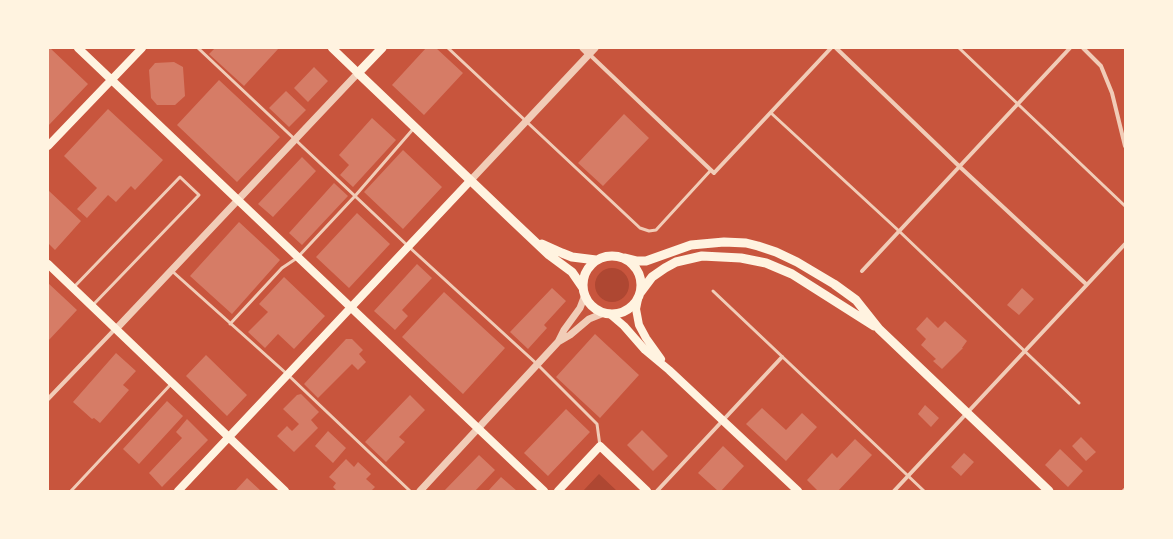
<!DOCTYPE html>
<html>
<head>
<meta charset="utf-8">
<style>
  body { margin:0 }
  #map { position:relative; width:1173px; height:539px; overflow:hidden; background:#c8553d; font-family:Lato,sans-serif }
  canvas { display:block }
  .frame { position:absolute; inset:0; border:49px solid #fff3e0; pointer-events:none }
</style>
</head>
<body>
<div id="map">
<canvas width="1173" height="539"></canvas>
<div class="frame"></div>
</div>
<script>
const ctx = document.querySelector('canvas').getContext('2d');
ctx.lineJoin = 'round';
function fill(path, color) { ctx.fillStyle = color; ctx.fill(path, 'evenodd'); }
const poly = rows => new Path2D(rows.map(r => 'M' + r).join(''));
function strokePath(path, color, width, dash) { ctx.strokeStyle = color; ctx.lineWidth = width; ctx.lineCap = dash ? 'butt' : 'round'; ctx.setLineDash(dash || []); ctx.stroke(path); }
const green = poly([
  '595 285a17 17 0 1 1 34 0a17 17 0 1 1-34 0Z',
  [599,474,617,491,583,491]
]);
const building = poly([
  [48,48,50,48,88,84,48,126],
  [215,48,279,48,244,86,209,54],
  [426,48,436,48,463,73,424,115,392,85],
  [174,62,183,67,185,96,175,105,157,105,151,98,149,70,155,63],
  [314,67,328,81,308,102,294,88],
  [219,80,280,137,237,182,177,125],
  [286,91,306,110,289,127,269,108],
  [108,109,163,160,135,190,131,186,116,202,108,195,87,218,77,209,97,188,64,156],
  [624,114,649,138,603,186,578,163],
  [372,118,396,140,353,187,340,175,349,165,339,155],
  [403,150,442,187,403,229,364,192],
  [302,157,316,171,273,217,258,204],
  [334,183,348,196,302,245,289,233],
  [48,190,81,221,55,250,48,243],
  [357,213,390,244,349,288,316,257],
  [239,222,280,260,232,314,190,276],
  [417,264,432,278,402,310,408,316,395,330,374,311],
  [284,277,325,316,294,349,278,334,265,348,248,332,268,312,259,304],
  [48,283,77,310,48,341],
  [552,288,566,301,544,325,547,328,528,349,510,332],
  [1022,288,1034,299,1019,315,1007,305],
  [444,292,505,348,463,394,402,337],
  [927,317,938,328,945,321,967,341,962,348,963,348,942,369,933,361,936,359,921,345,926,339,916,329],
  [595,334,639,375,600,418,556,377],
  [346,339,352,339,363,350,359,354,366,362,358,370,352,364,318,398,304,384],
  [116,353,136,371,123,385,129,390,100,423,94,418,92,419,73,402],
  [206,355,247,395,227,416,186,376],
  [301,394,319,412,311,420,318,428,294,452,277,436,287,426,292,431,299,424,283,409,297,395],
  [410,395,425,410,399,437,405,442,386,462,365,442],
  [167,401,183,416,139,464,123,449],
  [925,405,939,418,931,427,918,414],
  [762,408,786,430,802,413,817,427,786,461,746,424],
  [566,409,590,432,548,476,524,453],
  [187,419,208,440,162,487,149,473,182,438,176,432],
  [642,430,668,456,653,471,627,445],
  [328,431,346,448,333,463,315,446],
  [1081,437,1096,452,1086,461,1072,446],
  [855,439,872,455,838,491,818,491,807,480,832,453,837,458],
  [723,446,744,466,721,491,718,491,698,473],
  [1060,449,1083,471,1068,487,1045,465],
  [964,453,974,462,961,476,951,467],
  [479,455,495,470,475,491,444,491],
  [346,459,354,467,358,462,371,474,366,479,375,487,371,491,337,491,333,487,336,483,329,477],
  [501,477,517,491,488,491],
  [247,478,261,491,235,491]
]);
const service = poly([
  [198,48,408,246,537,364,597,424,600,446],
  [448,48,640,228,649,231,656,230,711,170],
  [959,48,1125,206],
  [771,113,899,231,1079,403],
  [172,271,287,374,410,491],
  [73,288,180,177,199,195,92,306],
  [713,291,924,491],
  [230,324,282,268,297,258,355,196,414,128],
  [71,491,172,383],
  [1123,491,1125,489]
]);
const minor = poly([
  [836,48,960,167,1086,284],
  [1083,48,1101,66,1112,93,1125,146],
  [589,54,714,173,831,48],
  [862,271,1070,48],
  [48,399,115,329],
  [657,491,782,357],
  [894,491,1125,244]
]);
const tertiary = poly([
  [583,48,589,54],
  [470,181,595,48],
  [116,329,358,73],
  [558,342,570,335,589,319,604,313],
  [420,491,558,342,564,330,580,308,585,295]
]);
const secondary = poly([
  [78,48,544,491],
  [332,48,358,73],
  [48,146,142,48],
  [48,264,285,491],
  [638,299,636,309,639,325,646,338,661,359],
  [610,314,624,326,645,350,669,370,798,491],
  [178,491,470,181],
  [558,491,600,446,647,491]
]);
const primary = poly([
  [382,48,358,73,512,220,549,255,572,272,583,288],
  [542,244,562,253,572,257,596,260],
  '583 285a29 29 0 1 1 58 0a29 29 0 1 1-58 0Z',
  [625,258,637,261,646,261,691,245,724,242,746,243,758,246,776,252,797,262,834,284,856,300,879,329,1049,491],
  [640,293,652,277,665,268,676,262,702,256,741,258,766,263,792,274,874,326]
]);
fill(green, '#ae4732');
fill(building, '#d67c66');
strokePath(service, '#f1ccb7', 3);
strokePath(minor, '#f1ccb7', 4);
strokePath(tertiary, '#f1ccb7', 7);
strokePath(secondary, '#fff3e0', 8);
strokePath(primary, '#fff3e0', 9);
</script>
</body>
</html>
